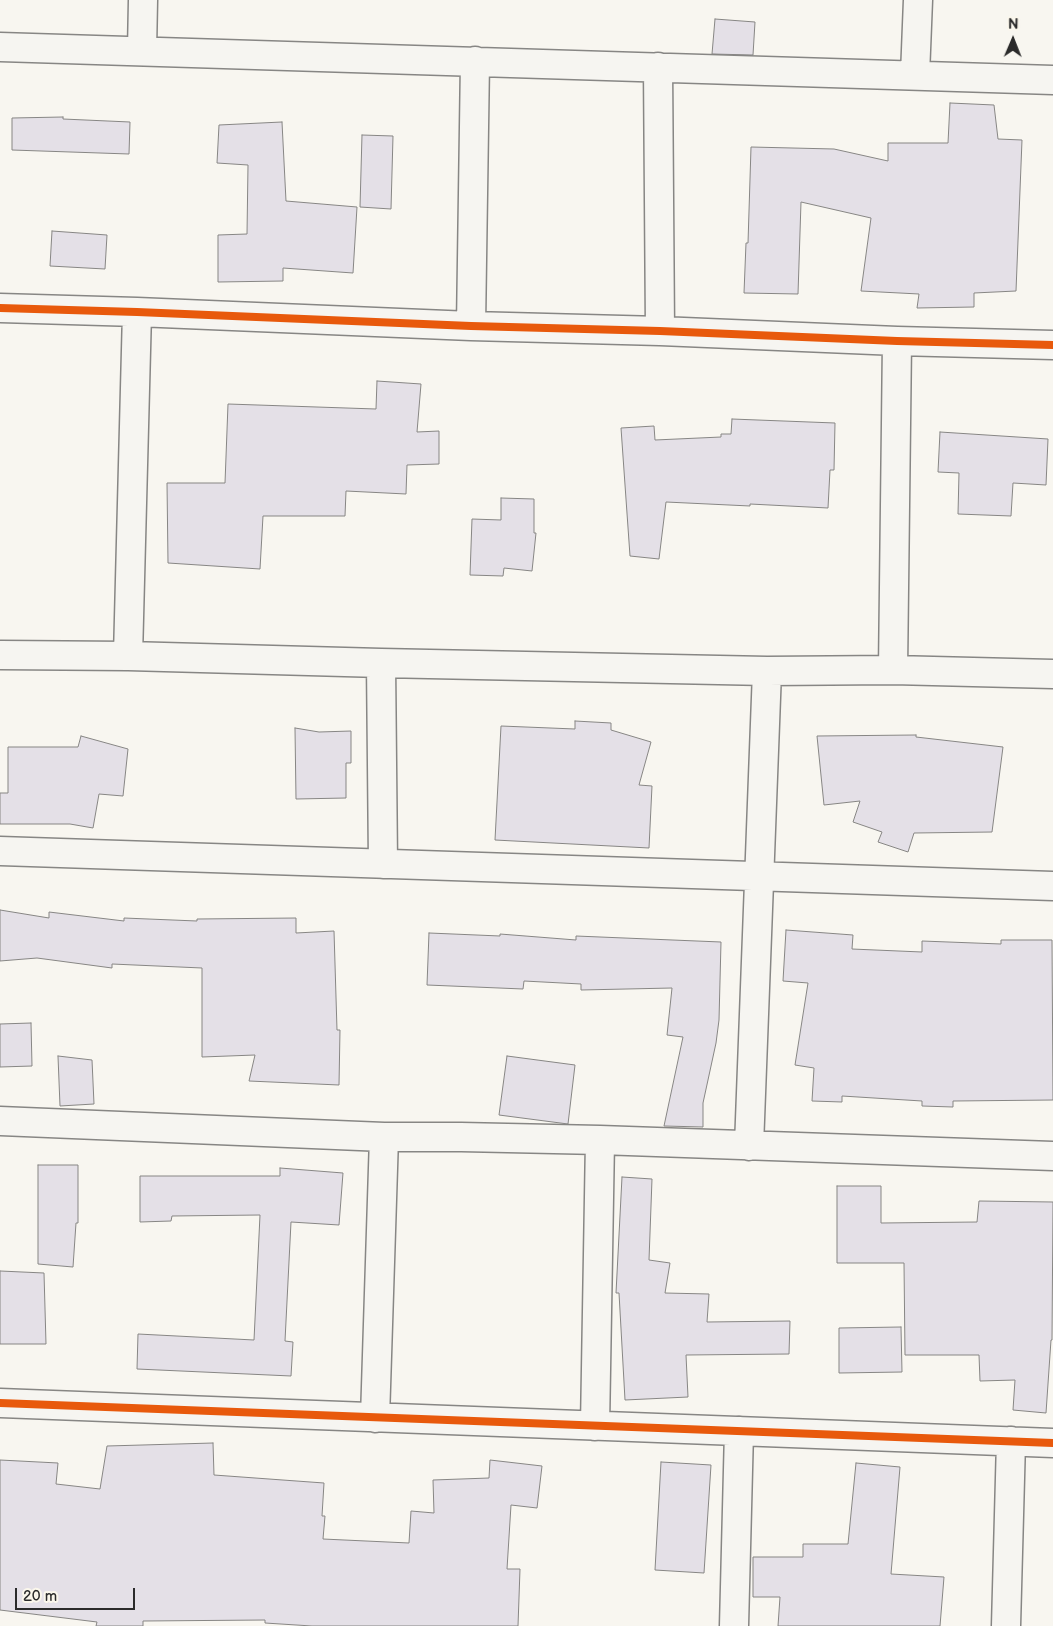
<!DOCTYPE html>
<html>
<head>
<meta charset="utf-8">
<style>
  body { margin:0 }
  #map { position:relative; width:1053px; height:1626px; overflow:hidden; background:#f8f6f0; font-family:"Balsamiq Sans",sans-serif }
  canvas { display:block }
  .north { position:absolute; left:988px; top:15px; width:50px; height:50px; -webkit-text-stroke:4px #fbf7ec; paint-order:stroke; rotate:1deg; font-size:14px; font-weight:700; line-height:20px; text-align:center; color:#2b2b2b }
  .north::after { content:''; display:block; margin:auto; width:18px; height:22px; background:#2b2b2b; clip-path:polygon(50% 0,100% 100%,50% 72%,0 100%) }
  .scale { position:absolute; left:15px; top:1588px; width:120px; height:22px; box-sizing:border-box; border:2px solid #2b2b2b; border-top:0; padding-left:6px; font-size:15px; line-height:18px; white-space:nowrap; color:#2b2b2b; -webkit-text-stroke:4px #fbf7ec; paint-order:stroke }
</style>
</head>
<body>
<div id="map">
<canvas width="1053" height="1626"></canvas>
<div class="north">N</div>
<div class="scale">20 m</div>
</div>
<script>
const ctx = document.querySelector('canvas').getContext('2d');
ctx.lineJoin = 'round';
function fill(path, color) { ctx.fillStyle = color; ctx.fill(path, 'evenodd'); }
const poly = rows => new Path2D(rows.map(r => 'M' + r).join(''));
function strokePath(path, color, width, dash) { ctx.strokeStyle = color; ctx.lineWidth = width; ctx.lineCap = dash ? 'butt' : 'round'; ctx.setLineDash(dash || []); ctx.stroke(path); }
const building = poly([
  [715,19,755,22,753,55,712,54,715,19],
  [950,103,994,105,998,139,1022,140,1016,291,974,293,974,307,917,308,919,294,861,291,871,218,801,202,798,294,744,293,746,243,748,243,751,147,834,149,888,161,888,143,948,143,950,103],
  [63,117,63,119,130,122,129,154,12,150,12,118,63,117],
  [282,122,286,201,357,207,353,273,283,268,283,281,218,282,218,235,247,234,248,165,217,163,219,125,282,122],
  [362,135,393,136,391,209,360,207,362,135],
  [52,231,107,235,105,269,50,266,52,231],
  [377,381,421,384,417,432,439,431,439,464,407,465,406,494,346,491,345,516,263,516,260,569,168,563,167,483,225,483,228,404,376,409,377,381],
  [732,419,835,423,834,470,830,470,828,508,750,504,750,506,666,502,659,559,630,556,621,428,654,426,655,440,721,437,721,434,731,434,732,419],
  [940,432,1048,439,1046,485,1013,483,1011,516,958,514,959,473,938,472,940,432],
  [501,498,534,499,534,533,536,533,532,571,504,568,503,576,470,575,472,519,501,520,501,498],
  [575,721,611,723,611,730,651,742,639,785,652,786,649,848,495,840,501,726,575,729,575,721],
  [295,728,319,732,351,731,351,763,346,763,346,798,296,799,295,728],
  [916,735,916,737,1003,747,992,832,914,833,908,852,878,842,882,832,853,822,860,801,824,805,817,736,916,735],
  [81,736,128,749,123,796,99,794,93,828,70,824,0,824,0,793,8,793,8,747,78,747,81,736],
  [0,910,49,918,49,912,124,921,124,918,197,921,197,919,296,918,296,933,334,931,337,1030,340,1030,339,1085,249,1081,255,1055,202,1057,202,968,112,964,112,968,37,958,0,961,0,910],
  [786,930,853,935,852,949,922,952,922,941,1001,944,1001,940,1052,940,1053,1100,953,1101,953,1107,922,1106,922,1101,842,1096,842,1102,812,1101,814,1068,795,1065,808,983,783,981,786,930],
  [429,933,500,936,500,934,576,940,576,936,721,942,719,1020,716,1043,703,1103,703,1127,664,1126,683,1037,667,1035,672,988,581,990,581,984,524,981,523,989,427,985,429,933],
  [31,1023,32,1066,0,1067,0,1024,31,1023],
  [58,1056,92,1060,94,1104,60,1106,58,1056],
  [507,1056,575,1065,568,1124,499,1115,507,1056],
  [38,1165,78,1165,78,1223,76,1223,73,1267,38,1264,38,1165],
  [280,1168,343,1173,339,1225,291,1222,285,1341,293,1342,291,1376,137,1369,138,1334,254,1340,260,1215,172,1216,171,1221,140,1222,140,1176,280,1176,280,1168],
  [622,1177,652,1179,649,1260,670,1263,665,1293,709,1294,707,1322,790,1321,789,1354,686,1355,688,1397,625,1400,619,1293,616,1293,622,1177],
  [837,1186,881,1186,881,1223,977,1222,979,1201,1053,1202,1052,1340,1051,1340,1046,1413,1013,1410,1015,1380,980,1381,979,1355,905,1355,904,1263,837,1263,837,1186],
  [0,1271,44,1273,46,1344,0,1344,0,1271],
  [901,1327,902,1372,839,1373,839,1328,901,1327],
  [213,1443,214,1475,324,1483,322,1516,325,1516,323,1539,409,1543,411,1511,434,1513,433,1480,489,1478,490,1460,542,1466,537,1508,511,1505,507,1569,520,1569,518,1626,312,1626,265,1623,265,1620,143,1621,143,1626,96,1626,97,1622,0,1610,0,1460,58,1463,56,1484,100,1489,107,1446,213,1443],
  [661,1462,711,1465,704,1573,655,1570,661,1462],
  [856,1463,900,1467,891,1574,944,1577,940,1626,778,1626,780,1597,753,1597,753,1557,803,1557,803,1544,848,1544,856,1463]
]);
const street = poly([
  [0,47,1053,80],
  [142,51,143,0],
  [658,67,660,331],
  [915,75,918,0],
  [0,308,137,312,471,326,660,331,897,341,1053,345],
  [471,326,475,61],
  [0,655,128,656,381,663,767,671,893,670,1053,674],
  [128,656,137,312],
  [381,663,383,864],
  [893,670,897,341],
  [0,851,1053,886],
  [0,1121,384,1137,461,1137,600,1140,1053,1156],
  [749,1146,767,671],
  [0,1403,1053,1443],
  [375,1418,384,1137],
  [595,1426,600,1140],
  [734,1626,739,1431],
  [1006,1626,1011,1441]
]);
const cycleway = poly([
  [0,308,137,312,471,326,660,331,897,341,1053,345],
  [0,1403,1053,1443]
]);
fill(building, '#e4e0e7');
strokePath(building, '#878684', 1);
strokePath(street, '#878684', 31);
strokePath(street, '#f6f5f1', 28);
strokePath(cycleway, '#e8590c', 8);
</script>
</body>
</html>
